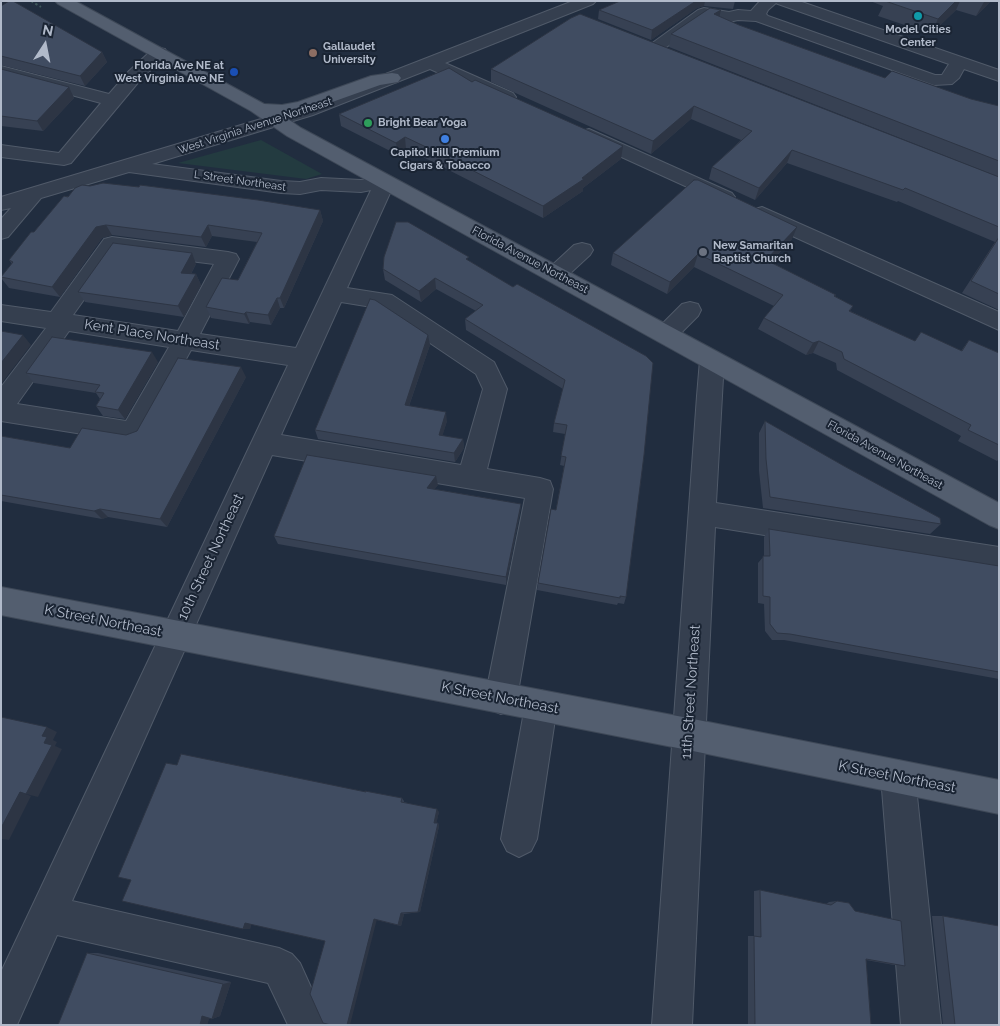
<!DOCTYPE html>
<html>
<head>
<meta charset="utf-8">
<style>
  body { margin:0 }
  #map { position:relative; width:1000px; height:1026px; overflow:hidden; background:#212d3f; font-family:Raleway,sans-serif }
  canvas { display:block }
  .frame { position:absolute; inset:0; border:2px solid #b1baca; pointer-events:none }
  .north { position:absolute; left:20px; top:20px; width:50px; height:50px; -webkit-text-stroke:4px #1a2433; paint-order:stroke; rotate:11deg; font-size:14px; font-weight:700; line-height:20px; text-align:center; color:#b1baca }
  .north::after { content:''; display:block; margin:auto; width:18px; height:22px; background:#b1baca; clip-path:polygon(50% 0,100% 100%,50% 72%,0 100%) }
</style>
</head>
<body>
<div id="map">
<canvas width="1000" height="1026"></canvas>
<div class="frame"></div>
<div class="north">N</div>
</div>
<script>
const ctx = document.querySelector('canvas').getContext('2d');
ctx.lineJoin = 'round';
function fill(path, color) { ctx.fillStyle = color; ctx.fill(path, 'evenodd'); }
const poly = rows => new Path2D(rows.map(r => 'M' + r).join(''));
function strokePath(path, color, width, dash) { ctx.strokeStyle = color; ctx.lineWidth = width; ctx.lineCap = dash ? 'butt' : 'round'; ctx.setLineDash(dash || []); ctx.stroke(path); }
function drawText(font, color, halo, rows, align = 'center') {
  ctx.font = font + ' Raleway,sans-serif'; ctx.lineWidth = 4; ctx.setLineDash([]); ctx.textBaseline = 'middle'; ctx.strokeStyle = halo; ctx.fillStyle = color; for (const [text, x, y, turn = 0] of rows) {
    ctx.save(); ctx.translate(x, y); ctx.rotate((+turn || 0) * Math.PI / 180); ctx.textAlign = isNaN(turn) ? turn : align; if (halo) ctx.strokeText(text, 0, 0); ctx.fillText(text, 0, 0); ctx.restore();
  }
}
const green = poly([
  [261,140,322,174,306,179,178,163]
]);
const path = poly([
  [31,1,41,7]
]);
const minor = poly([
  [573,1,596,1,593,4,445,63,513,93,516,97,513,101,507,102,501,101,430,69,313,115,152,164,281,181,300,182,321,178,361,180,385,176,392,178,395,182,347,288,392,295,494,362,507,389,487,469,540,478,550,481,553,489,517,698,512,709,501,714,490,709,485,698,525,498,272,455,72,901,279,948,292,954,300,963,328,1025,288,1025,268,983,57,935,17,1025,1,1025,1,972,288,365,191,350,142,439,133,442,1,421,1,387,46,328,1,321,1,305,51,312,104,239,112,237,228,252,236,254,239,259,200,334,296,348,371,190,361,192,321,190,300,194,281,193,129,172,41,198,8,237,1,239,1,219,11,208,1,210,1,197,301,107,573,1],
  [118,252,214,264,178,331,73,315,118,252],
  [341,302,378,308,476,374,483,389,461,465,281,435,341,302],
  [69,331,169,347,126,421,17,404,69,331],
  [760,1,799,1,999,70,999,81,964,69,959,78,952,84,934,85,756,21,738,20,729,22,707,18,658,53,646,53,644,49,698,10,704,8,729,12,738,10,751,11,760,1],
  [776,3,778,4,949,64,942,75,935,75,768,16,766,14,768,10,776,3],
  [159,48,165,49,167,53,165,57,141,79,71,163,64,165,1,157,1,145,59,153,101,103,1,76,1,66,109,94,129,71,153,49,159,48],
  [589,129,732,193,735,197,732,201,725,203,718,201,582,139,580,135,582,131,589,129],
  [762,207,999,312,999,330,755,219,752,214,755,209,762,207],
  [582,243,590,245,593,250,590,255,564,279,556,281,548,279,545,274,548,269,574,245,582,243],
  [690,302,698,304,701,310,698,316,674,340,666,342,658,340,654,334,658,328,682,304,690,302],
  [712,351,720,354,724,360,716,503,999,547,999,573,715,527,692,1025,652,1025,697,396,700,360,704,354,712,351],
  [541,690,552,695,557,706,537,839,531,851,519,857,507,851,501,839,525,706,530,695,541,690],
  [898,760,910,765,915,777,941,1025,901,1025,881,777,886,765,898,760]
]);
const major = poly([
  [55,1,75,1,264,104,282,105,298,102,371,76,392,73,398,74,401,78,398,82,380,85,307,111,282,115,301,128,999,503,999,529,989,525,287,136,251,111,58,4,55,1],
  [1,587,688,718,999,780,999,814,688,750,1,615,1,587]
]);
const wall = poly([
  [620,1,735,1,733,9,704,6,697,8,651,40,598,19,599,10],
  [870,1,991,1,976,16,956,10,931,34,878,16,883,6],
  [1,6,102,52,107,62,85,86,1,65],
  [719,16,739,25,885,78,999,106,999,177,669,47,671,34],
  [571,18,999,177,999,310,962,293,995,242,898,201,897,202,787,163,755,200,709,179,712,167,741,140,691,119,651,154,491,82,491,69],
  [1,69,69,87,74,98,43,131,1,126],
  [472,82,621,159,583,188,583,191,543,218,425,158,406,150,398,155,341,126,339,114],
  [64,196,320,210,323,221,284,308,280,308,271,325,250,322,249,324,211,318,206,307,238,280,257,242,212,236,206,247,112,235,102,238,60,297,9,288,1,278,12,264,9,260,34,232],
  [792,239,771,262,853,306,850,311,915,341,961,351,969,340,999,353,999,459,997,461,958,441,961,436,837,370,836,363,813,353,806,355,758,329,764,318,774,306,694,267,667,294,611,265,613,253],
  [469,261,513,287,646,356,626,597,624,604,618,603,617,605,537,590,538,583,556,510,564,466,560,465,565,434,553,432,554,423,563,389,466,330,465,319,476,311,436,289,421,302,385,280,383,269],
  [196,264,191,274,196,274,201,285,184,317,85,302,78,292],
  [428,335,430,345,409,406,447,421,442,436,463,439,464,448,455,462,318,439,315,430],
  [158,362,125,419,103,416,96,406,100,399,96,393,34,383,26,373],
  [246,377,167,527,108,517,102,519,1,501,1,436,70,448,126,435,137,431],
  [765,421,844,466,941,524,930,534,763,508,759,471,759,433],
  [438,485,434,489,521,504,520,513,506,585,278,544,274,536],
  [769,529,999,566,999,679,784,640,772,640,765,631,764,604,758,603,758,563,764,556,764,537],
  [177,765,402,798,404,801,404,802,439,812,436,823,438,823,439,826,420,912,404,914,401,926,377,920,325,941,251,924,250,929,243,929],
  [760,890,826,904,829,902,837,901,855,911,905,966,894,965,866,960,871,1025,748,1025,748,936,754,936,754,891],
  [932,916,943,916,999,1025,943,1025],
  [87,953,98,953,231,982,220,1016,212,1019,209,1018,207,1025,58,1025]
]);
const shadedWall = poly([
  [696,1,705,1,704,6,697,8,651,40,652,30],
  [956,1,960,1,956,10,931,34,938,19],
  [984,1,991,1,976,16,984,2],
  [721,10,718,22,714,14],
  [102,52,107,62,85,86,80,76],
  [69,87,74,98,43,131,37,121],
  [694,106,691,119,651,154,653,141],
  [405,137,406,150,398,155,396,143],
  [623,146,621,159,583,188,583,191,543,218,543,206,582,178],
  [792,150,787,163,755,200,759,188],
  [320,210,323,221,284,308,280,298],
  [106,225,112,235,102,238,60,297,52,287,96,227],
  [208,225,212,236,206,247,201,237],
  [797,227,792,239,761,272,766,260],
  [192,253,196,264,186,283,181,273],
  [698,254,694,267,667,294,670,282],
  [196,274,201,285,184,317,178,306],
  [435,278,436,289,421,302,419,291],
  [277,298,280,308,271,325,268,315],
  [246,312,250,322,249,324,244,314],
  [23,335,31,345,1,384,1,363],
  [428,335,430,345,406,414,405,405],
  [819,341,813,353,806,355,813,343],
  [152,352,158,362,125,419,118,410],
  [241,367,246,377,167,527,160,519],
  [446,412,447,421,440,444,439,435],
  [463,439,464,448,455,462,454,453],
  [436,476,438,485,429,497,427,488],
  [521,504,520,513,506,585,506,577],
  [100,509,108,517,102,519,94,511],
  [47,727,57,732,53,740,57,742,55,746,62,749,38,797,26,794,44,743,42,736],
  [20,792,31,796,9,840,1,839,1,828],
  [437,809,439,812,436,825,434,823],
  [438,823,439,826,420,912,418,912],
  [401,913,404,914,401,926,398,925],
  [374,919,377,919,350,1025,347,1025],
  [245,923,252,923,250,929,243,929],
  [231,982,220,1016,212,1019,223,984],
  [211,1014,207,1025,200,1025,202,1016]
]);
const building = poly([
  [9,1,13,1,102,52,80,76,1,56,1,6,9,1],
  [620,1,696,1,652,30,599,10,620,1],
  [885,1,956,1,938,19,885,1],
  [710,8,721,10,714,14,739,25,885,78,892,71,971,99,999,106,999,161,671,34,710,8],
  [580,14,999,177,999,227,905,188,903,190,792,150,759,188,712,167,752,131,694,106,653,141,491,69,571,18,580,14],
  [449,68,472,82,475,80,623,146,582,178,584,179,543,206,424,146,405,137,396,143,339,114,449,68],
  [1,69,69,87,37,121,1,116,1,69],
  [694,180,698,180,797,227,766,260,836,295,834,296,853,306,849,311,915,341,921,332,962,351,969,340,999,353,999,445,968,430,971,425,844,359,842,352,819,341,813,343,764,318,783,295,698,254,670,282,613,253,694,180],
  [103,183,139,187,140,185,258,200,320,210,280,298,277,298,268,315,246,312,244,314,206,307,222,278,238,280,262,233,208,225,201,237,106,225,96,227,52,287,1,277,13,262,9,260,31,232,34,232,64,196,68,197,75,188,82,185,90,186,103,183],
  [396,222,408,222,469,257,466,259,513,287,517,284,646,356,653,363,644,455,626,597,620,596,620,598,538,583,551,509,556,510,566,457,561,456,567,425,554,423,565,380,465,319,483,305,435,278,419,291,383,269,384,257,396,222],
  [999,237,999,294,971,281,999,237],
  [113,243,192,253,181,273,196,274,178,306,78,292,113,243],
  [370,299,375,300,428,335,405,405,446,412,439,435,463,439,454,453,315,430,370,299],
  [1,331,23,335,1,363,1,331],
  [52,337,152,352,118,410,96,406,104,393,95,392,100,385,26,373,52,337],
  [178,358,241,367,160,519,100,509,94,511,1,495,1,436,70,448,82,428,126,435,137,431,178,358],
  [765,421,844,466,940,518,941,524,770,497,766,459,765,421],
  [307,455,436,476,427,488,521,504,506,577,274,536,307,455],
  [769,529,999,566,999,672,790,634,777,633,770,624,770,597,763,596,763,556,770,556,769,529],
  [1,717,47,727,42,736,47,737,44,743,52,745,26,794,20,792,1,828,1,717],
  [181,754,366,792,365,791,402,798,401,802,437,809,434,823,438,823,418,912,401,913,398,925,374,919,347,1025,331,1025,323,1023,310,994,325,941,245,923,243,929,122,901,131,880,118,877,166,763,177,765,181,754],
  [760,890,831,905,837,901,849,903,855,911,901,921,905,966,866,959,871,1025,755,1025,754,936,761,937,760,890],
  [943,916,999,926,999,1025,955,1025,943,916],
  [87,953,223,984,212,1019,202,1016,200,1025,58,1025,87,953]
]);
const markers = [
  [918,16,5,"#0f9aa8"],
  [313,53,5,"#8d6e63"],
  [234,72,5,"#1a4fb4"],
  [368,123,5,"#2e9e5b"],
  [445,139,5,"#3f7fe0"],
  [703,252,5,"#6b7280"]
];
const farPoinames = [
  ["Model Cities",918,30,"center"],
  ["Center",918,43,"center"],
  ["Gallaudet",323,47],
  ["University",323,60],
  ["Florida Ave NE at",224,66,"right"],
  ["West Virginia Ave NE",224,79,"right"],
  ["Bright Bear Yoga",378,123],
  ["Capitol Hill Premium",445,153,"center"],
  ["Cigars & Tobacco",445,166,"center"],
  ["New Samaritan",713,246],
  ["Baptist Church",713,259]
];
const farStreetnames = [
  ["West Virginia Avenue Northeast",255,126,-18],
  ["L Street Northeast",240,181,8],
  ["Florida Avenue Northeast",530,260,28],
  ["Florida Avenue Northeast",885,455,29]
];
const streetNames = [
  ["Kent Place Northeast",152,335,9],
  ["10th Street Northeast",211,557,-65],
  ["K Street Northeast",103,621,11],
  ["11th Street Northeast",691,692,-86],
  ["K Street Northeast",500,698,11],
  ["K Street Northeast",897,777,11]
];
fill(green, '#233b40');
strokePath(minor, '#505a69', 2);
strokePath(major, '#3e4857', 2);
strokePath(path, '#3e575a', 2, [2.5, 2.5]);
fill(minor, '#353f4f');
fill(major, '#535e6f');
fill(wall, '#374153');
fill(shadedWall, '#2d3544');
fill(building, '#404c61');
strokePath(building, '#2d3544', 1);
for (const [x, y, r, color] of markers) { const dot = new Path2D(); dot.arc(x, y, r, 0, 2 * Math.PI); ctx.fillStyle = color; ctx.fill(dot); strokePath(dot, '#1a2433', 2); }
drawText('bold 11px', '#b1baca', '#1a2433', farPoinames, 'left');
drawText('11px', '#b1baca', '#1a2433', farStreetnames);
drawText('14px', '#b1baca', '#1a2433', streetNames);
</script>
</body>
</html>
